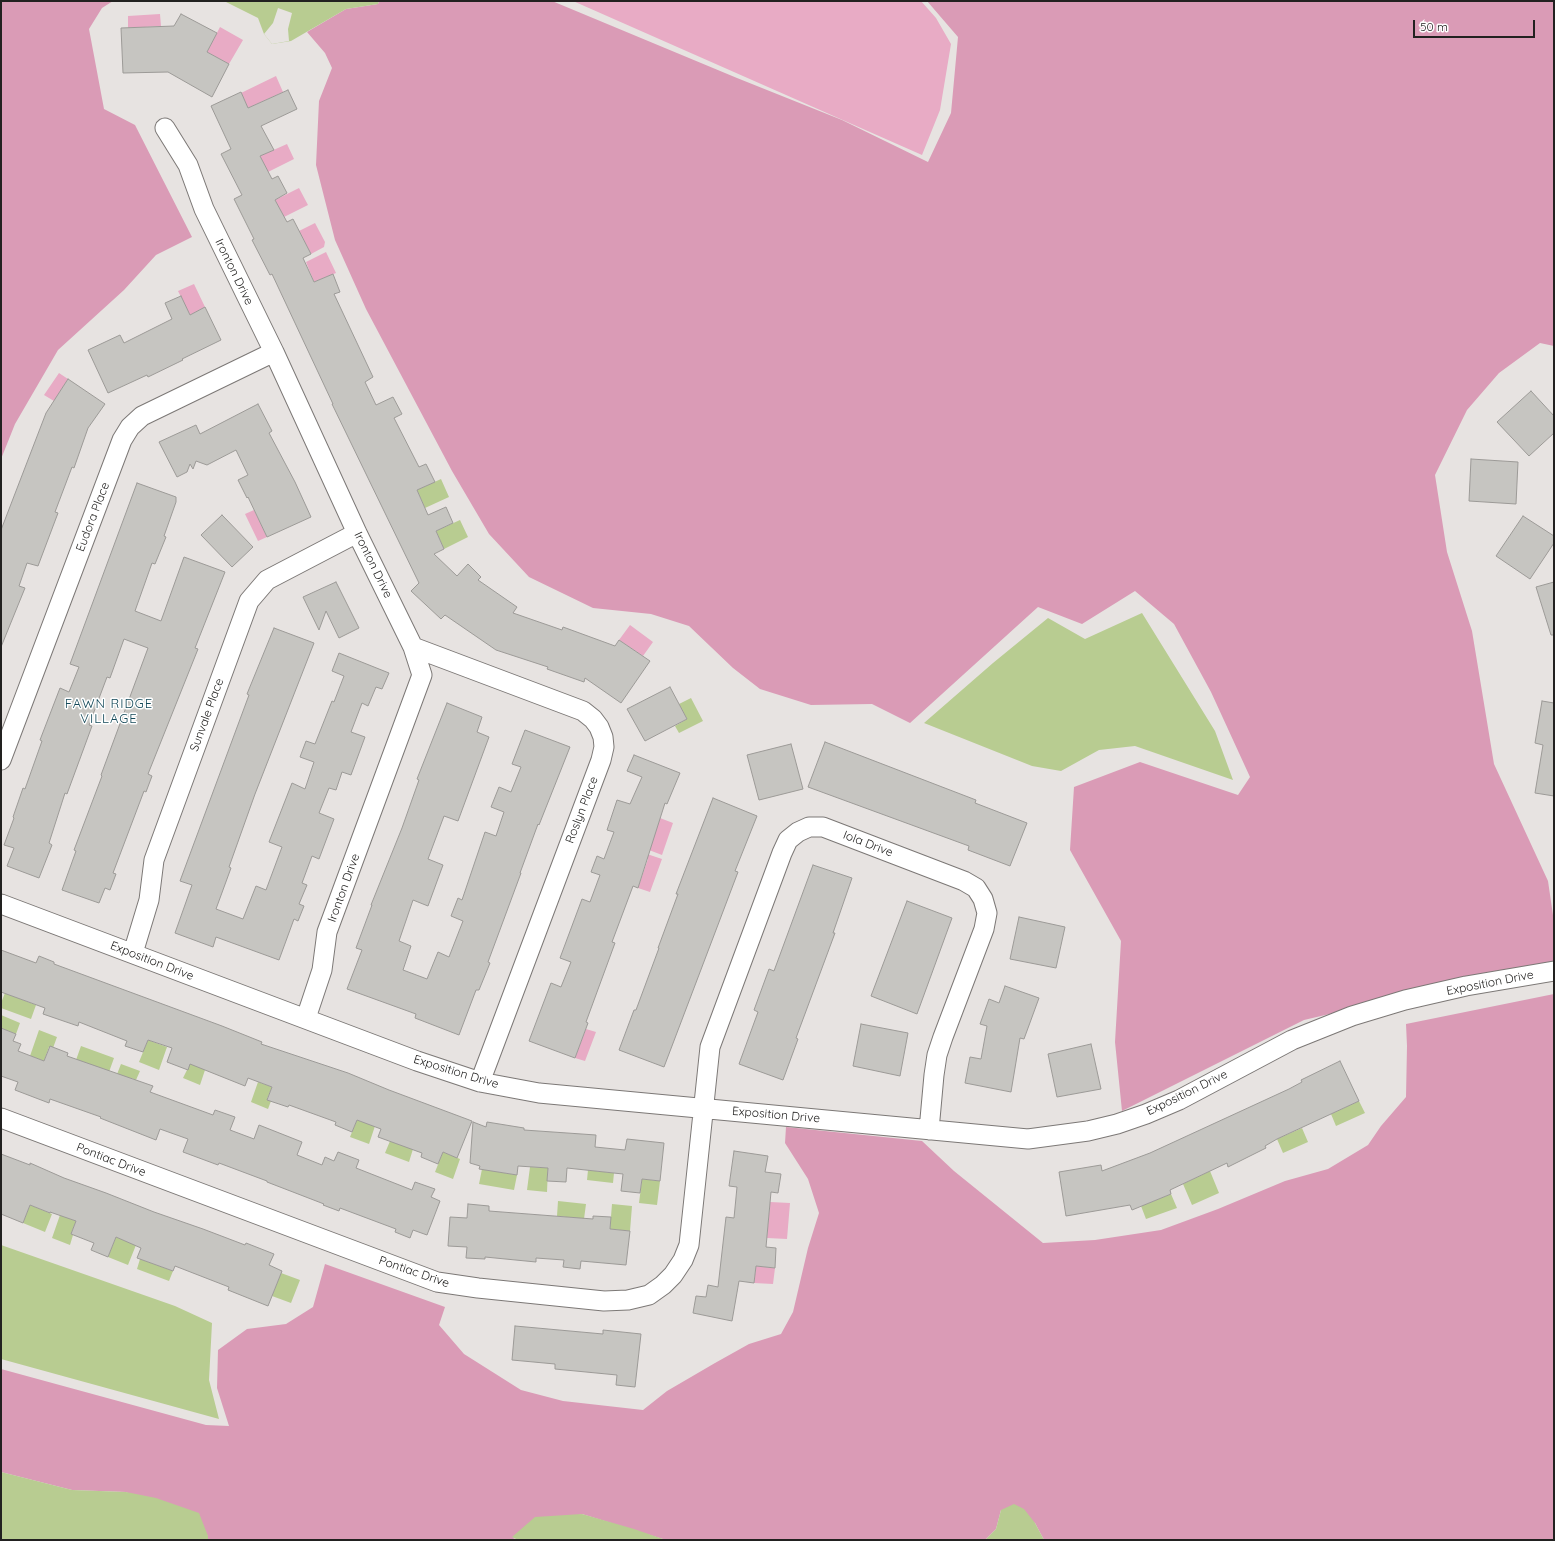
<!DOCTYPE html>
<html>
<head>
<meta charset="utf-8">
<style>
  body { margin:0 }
  #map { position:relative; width:1555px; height:1541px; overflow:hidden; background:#e7e3e1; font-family:Quicksand,sans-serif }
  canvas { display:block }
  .frame { position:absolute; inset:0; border:2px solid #222120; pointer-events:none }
  .scale { position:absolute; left:1413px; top:20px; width:122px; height:18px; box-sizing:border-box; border:2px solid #222120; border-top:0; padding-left:5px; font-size:12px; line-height:14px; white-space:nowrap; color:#222120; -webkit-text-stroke:3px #fff; paint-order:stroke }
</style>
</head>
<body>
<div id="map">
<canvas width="1555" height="1541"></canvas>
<div class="frame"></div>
<div class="scale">50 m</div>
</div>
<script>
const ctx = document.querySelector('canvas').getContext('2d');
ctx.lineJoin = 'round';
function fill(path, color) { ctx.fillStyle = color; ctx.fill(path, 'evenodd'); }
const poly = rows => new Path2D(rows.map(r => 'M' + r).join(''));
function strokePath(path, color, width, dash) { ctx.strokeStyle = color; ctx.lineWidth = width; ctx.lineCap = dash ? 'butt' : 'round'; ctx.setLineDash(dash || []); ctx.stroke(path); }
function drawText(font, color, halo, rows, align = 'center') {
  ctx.font = font + ' Quicksand,sans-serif'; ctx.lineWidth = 3; ctx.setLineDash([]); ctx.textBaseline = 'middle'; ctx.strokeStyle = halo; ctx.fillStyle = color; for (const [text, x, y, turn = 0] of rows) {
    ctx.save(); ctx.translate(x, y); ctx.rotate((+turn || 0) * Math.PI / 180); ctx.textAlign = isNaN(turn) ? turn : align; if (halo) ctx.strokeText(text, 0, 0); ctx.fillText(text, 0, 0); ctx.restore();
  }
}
const green = poly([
  [573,1,921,1,936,18,951,44,940,110,922,155],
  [160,14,161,26,128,28,128,16],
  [220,27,243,40,229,64,207,52],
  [276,76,283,92,248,108,241,93],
  [287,144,294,159,268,172,260,156],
  [299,188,308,205,284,217,275,200],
  [315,223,325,242,324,247,311,254,299,231],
  [326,252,336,273,314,282,306,262],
  [194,284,205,307,190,315,178,291],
  [59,373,68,379,54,401,44,395],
  [254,510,267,537,258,541,245,514],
  [630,625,653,642,643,656,619,640],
  [660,818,673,823,662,855,649,850],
  [644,853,662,859,650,892,638,888,648,859,643,857],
  [586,1029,596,1032,585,1061,575,1058],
  [770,1202,790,1203,787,1239,767,1238],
  [756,1266,775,1268,773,1284,754,1283]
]);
const forest = poly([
  [1,1,113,1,102,8,89,29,104,109,135,125,192,237,156,255,124,290,58,350,15,424,1,459],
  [379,1,552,1,737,78,842,120,928,162,951,113,958,37,927,1,1554,1,1554,346,1540,343,1499,373,1467,410,1435,475,1447,552,1472,631,1494,764,1548,881,1554,922,1554,961,1304,1020,1122,1111,1115,1042,1121,941,1070,850,1074,787,1140,762,1238,795,1250,777,1211,692,1174,624,1135,591,1082,624,1038,607,910,723,872,704,811,705,760,689,733,668,689,626,651,614,593,608,529,577,489,534,452,471,366,309,335,240,316,165,319,101,332,68,325,53,307,32,346,9,378,4],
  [1554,994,1554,1540,1044,1540,1035,1523,1001,1510,996,1529,985,1540,666,1540,582,1514,513,1538,518,1540,208,1540,208,1536,126,1492,72,1490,1,1472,1,1369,206,1425,229,1426,217,1388,218,1350,247,1329,286,1324,313,1307,325,1264,445,1307,439,1325,464,1354,521,1390,563,1401,643,1410,667,1391,715,1363,749,1344,781,1334,793,1312,808,1248,819,1213,808,1179,785,1143,786,1127,922,1141,954,1171,1043,1243,1095,1240,1161,1230,1218,1209,1285,1181,1328,1169,1368,1145,1381,1126,1406,1097,1407,1046,1406,1024]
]);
const water = poly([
  [224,1,379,1,378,4,346,9,291,41,272,44,264,34,258,18],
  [441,479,449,497,425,508,417,490],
  [460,520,468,537,444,549,436,531],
  [1142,613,1215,731,1233,780,1135,746,1099,750,1061,771,1032,766,924,723,993,663,1048,618,1085,639],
  [691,698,703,721,679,733,675,726,687,719,679,704],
  [5,993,36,1005,31,1019,1,1008,1,1003],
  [1,1015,20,1023,16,1034,1,1028],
  [39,1030,57,1037,53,1048,49,1047,44,1061,30,1056],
  [148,1040,167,1047,159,1070,139,1062],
  [81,1046,114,1058,109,1072,76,1060],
  [191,1062,206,1067,200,1085,183,1078],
  [121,1064,140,1071,136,1080,131,1078,125,1092,112,1087],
  [258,1082,272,1087,267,1099,271,1101,268,1109,251,1102],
  [1359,1101,1365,1113,1336,1126,1331,1114],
  [357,1120,375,1126,369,1144,350,1137],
  [1302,1128,1308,1142,1283,1153,1277,1139],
  [390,1141,413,1149,409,1162,385,1153],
  [443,1152,460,1159,453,1179,435,1172],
  [530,1167,548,1168,547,1192,527,1190],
  [482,1169,517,1175,514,1190,479,1184],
  [588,1170,614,1173,613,1183,587,1180],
  [1210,1171,1219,1193,1192,1205,1183,1184],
  [642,1179,660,1181,657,1205,639,1203],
  [1171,1194,1177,1208,1146,1219,1141,1206],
  [558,1201,586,1204,584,1219,557,1216],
  [612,1204,632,1206,630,1231,610,1229],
  [30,1205,52,1214,45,1232,23,1223],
  [60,1215,76,1221,71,1234,73,1235,70,1245,52,1238],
  [116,1237,136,1245,128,1265,108,1257],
  [1,1245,175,1306,212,1323,209,1380,219,1419,1,1359],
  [140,1259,173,1271,169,1281,137,1269],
  [281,1273,300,1280,291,1303,272,1296],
  [1,1472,72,1490,126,1492,156,1498,199,1513,208,1536,208,1540,1,1540],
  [1014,1504,1024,1509,1035,1523,1044,1540,985,1540,996,1529,1001,1510],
  [582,1514,634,1529,666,1540,518,1540,512,1537,535,1517]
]);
const pier = poly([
  [278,8,292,13,288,29,289,41,272,44,264,34,273,23]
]);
const building = poly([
  [181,14,217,33,207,52,229,64,212,97,168,72,123,73,121,28,174,26,181,14],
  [288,90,297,109,261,126,274,150,260,156,272,179,278,176,287,193,275,200,287,222,293,219,311,254,303,258,314,282,333,274,340,292,334,294,373,377,365,382,376,405,393,397,402,414,394,418,419,467,426,464,435,482,417,490,428,515,446,507,453,523,436,531,444,549,434,554,457,576,468,564,481,577,478,580,517,607,513,613,562,630,563,627,615,646,619,640,650,661,621,703,585,678,584,682,547,669,548,667,496,650,445,615,441,619,411,591,419,583,332,404,333,404,272,274,270,275,252,240,254,239,234,199,242,195,221,154,231,149,211,106,241,92,248,108,288,90],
  [181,296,190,315,205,307,221,340,182,359,183,360,148,377,147,375,108,393,88,350,120,335,124,343,172,319,165,303,181,296],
  [68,379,105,404,88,428,74,468,72,467,55,512,58,513,38,566,27,563,19,586,25,588,1,647,1,530,46,413,68,379],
  [1531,391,1554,416,1554,433,1529,456,1497,422,1531,391],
  [258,404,272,431,269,433,295,482,311,517,267,537,248,497,247,498,238,480,248,475,236,450,207,465,196,461,193,469,190,464,187,472,177,477,159,442,196,425,200,434,258,404],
  [1471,459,1518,462,1516,504,1469,501,1471,459],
  [137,483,176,497,176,502,164,536,166,537,155,564,152,563,135,611,161,621,184,557,225,572,195,648,198,649,148,774,152,776,146,792,144,791,113,873,116,874,110,890,105,888,99,903,62,890,76,851,74,850,102,776,101,775,148,648,124,639,110,678,107,677,89,725,92,726,67,794,65,793,49,843,52,845,39,878,7,866,14,848,4,845,14,818,13,817,23,788,25,789,42,741,40,740,60,688,69,692,79,667,70,664,137,483],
  [222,515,253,547,232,567,201,535,222,515],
  [1523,516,1554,536,1554,543,1530,579,1496,556,1523,516],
  [336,582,359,628,339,638,326,611,319,630,303,597,336,582],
  [1554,582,1554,635,1551,635,1536,587,1554,582],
  [274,628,314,643,255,794,229,867,231,868,216,909,243,919,256,886,266,890,282,847,269,842,292,783,305,789,314,762,300,757,306,741,315,744,332,701,334,702,344,676,332,671,339,653,389,673,382,689,376,687,368,706,362,703,351,732,365,737,351,775,342,772,336,790,329,788,319,813,334,819,319,859,312,856,302,883,307,885,299,904,304,906,298,921,294,919,279,960,216,937,213,947,175,933,192,885,180,881,249,695,247,694,274,628],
  [670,687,687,719,645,741,627,709,670,687],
  [1542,701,1554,703,1554,796,1535,793,1543,745,1535,743,1542,701],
  [447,703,482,717,477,732,489,737,458,821,444,816,428,859,443,865,428,906,413,900,399,941,411,946,403,970,427,979,438,952,449,957,463,921,451,916,458,898,462,900,485,832,496,836,504,812,491,807,499,787,511,792,521,767,512,764,525,730,570,747,539,825,538,824,520,873,521,873,488,962,490,963,479,990,476,990,459,1035,415,1018,416,1014,347,989,362,950,356,948,372,905,371,905,402,828,419,780,417,779,447,703],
  [825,742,976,800,975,803,1027,823,1010,866,968,850,969,846,808,787,825,742],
  [791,744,803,789,759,800,747,755,791,744],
  [634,755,680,773,667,804,665,803,638,888,633,886,612,942,615,943,586,1022,588,1023,575,1058,529,1041,551,983,561,987,571,962,560,958,582,899,590,902,600,875,591,872,597,856,604,859,614,832,607,830,617,800,630,804,642,777,627,771,634,755],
  [713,798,757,816,735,871,738,872,664,1067,619,1050,634,1010,636,1010,659,948,658,948,678,894,676,894,713,798],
  [813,865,852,878,833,933,835,933,796,1038,798,1039,783,1080,739,1064,758,1012,754,1010,769,969,774,971,813,865],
  [907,901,952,918,917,1014,871,996,907,901],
  [1019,917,1065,927,1056,968,1010,959,1019,917],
  [1,950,36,963,39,956,54,962,54,964,222,1026,262,1042,261,1044,348,1073,389,1090,472,1121,457,1158,443,1152,438,1164,421,1157,422,1153,378,1137,381,1129,357,1120,352,1132,335,1125,336,1122,289,1105,288,1107,267,1100,272,1087,248,1078,245,1086,190,1064,188,1070,167,1062,172,1048,148,1040,143,1052,125,1046,127,1041,79,1022,78,1026,43,1014,45,1008,1,992,1,950],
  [1005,986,1039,998,1024,1039,1020,1038,1011,1092,965,1083,970,1057,981,1059,987,1026,980,1024,989,999,999,1003,1005,986],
  [861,1024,908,1033,900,1076,853,1066,861,1024],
  [1,1028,16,1034,13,1041,21,1044,18,1051,44,1061,50,1046,68,1053,67,1056,153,1086,150,1092,213,1115,215,1110,235,1117,230,1130,254,1139,259,1125,302,1142,297,1155,322,1165,325,1157,334,1161,338,1152,359,1160,356,1168,412,1190,415,1182,435,1189,431,1197,440,1201,427,1235,413,1230,410,1238,395,1232,396,1229,340,1208,339,1211,323,1205,324,1204,267,1182,267,1181,219,1163,218,1165,183,1152,188,1139,160,1129,156,1140,100,1118,101,1117,50,1099,49,1103,15,1090,18,1082,1,1076,1,1028],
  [1091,1044,1101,1089,1057,1097,1048,1054,1091,1044],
  [1340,1061,1359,1101,1277,1139,1265,1146,1266,1148,1228,1167,1227,1163,1170,1190,1171,1194,1132,1210,1130,1205,1066,1216,1059,1172,1101,1165,1102,1171,1150,1153,1289,1089,1302,1082,1301,1080,1340,1061],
  [473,1122,486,1127,487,1122,524,1128,524,1130,596,1135,595,1147,625,1150,627,1139,664,1143,660,1181,642,1179,640,1193,621,1191,623,1174,567,1168,566,1182,547,1181,548,1168,518,1166,517,1175,479,1169,480,1166,470,1163,473,1122],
  [734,1151,768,1156,765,1172,781,1174,778,1193,771,1192,766,1247,776,1248,775,1268,756,1266,754,1283,739,1281,732,1321,693,1313,696,1296,706,1297,708,1285,718,1287,726,1217,734,1218,737,1187,729,1186,734,1151],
  [1,1154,30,1165,30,1163,64,1178,106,1193,154,1212,203,1229,245,1245,246,1243,274,1254,269,1265,282,1271,268,1306,228,1290,229,1287,175,1266,173,1271,137,1258,141,1248,116,1237,108,1257,91,1250,94,1243,71,1234,76,1221,50,1212,50,1213,30,1205,23,1223,1,1214,1,1154],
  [468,1204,489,1206,489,1211,593,1219,593,1216,611,1217,610,1229,630,1231,626,1265,581,1261,580,1269,563,1267,564,1260,536,1258,536,1262,485,1257,485,1259,466,1258,467,1247,448,1246,450,1217,467,1218,468,1204],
  [515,1326,603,1334,603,1330,641,1334,635,1387,616,1385,617,1375,555,1369,555,1364,512,1360,515,1326]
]);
const minor = poly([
  [165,128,188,165,204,209,274,352,357,533,413,647,422,675,327,932,322,970,306,1018],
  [413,647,583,711,593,719,599,727,603,737,604,747,601,760,480,1082],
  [1,760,122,440,130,427,142,416,274,352],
  [1,904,417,1061,480,1082,539,1093,1028,1139,1088,1131,1117,1124,1146,1114,1179,1100,1292,1040,1352,1016,1405,1000,1466,986,1554,971],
  [133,953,149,900,154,860,249,601,267,580,357,533],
  [1,1118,437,1282,478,1288,604,1301,628,1300,649,1295,663,1285,673,1275,683,1260,689,1245,710,1047,782,853,788,840,798,832,809,827,823,827,964,881,976,888,983,899,987,913,984,929,943,1037,937,1055,934,1075,929,1130]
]);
const streetNames = [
  ["Ironton Drive",234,272,64],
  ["Eudora Place",93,517,-69],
  ["Ironton Drive",373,565,64],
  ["Sunvale Place",207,715,-70],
  ["Roslyn Place",582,810,-69],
  ["Iola Drive",868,844,21],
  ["Ironton Drive",344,888,-70],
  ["Exposition Drive",152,961,21],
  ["Exposition Drive",1490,983,-11],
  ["Exposition Drive",456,1072,17],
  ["Exposition Drive",1187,1093,-26],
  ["Exposition Drive",776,1115,5],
  ["Pontiac Drive",111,1160,21],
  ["Pontiac Drive",414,1272,19]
];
const neighbourhoodNames = [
  ["FAWN RIDGE",109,704],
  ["VILLAGE",109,719]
];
fill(green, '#e8abc5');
fill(forest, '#da9bb6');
fill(water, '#b8cc91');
fill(pier, '#e7e3e1');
fill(building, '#c6c5c1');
strokePath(building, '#9c9a97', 1);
strokePath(minor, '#7c7876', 21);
strokePath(minor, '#fff', 19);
drawText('12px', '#222120', '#fff', streetNames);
ctx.letterSpacing = '1px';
drawText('13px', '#134858', '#fff', neighbourhoodNames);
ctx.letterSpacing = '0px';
</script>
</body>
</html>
